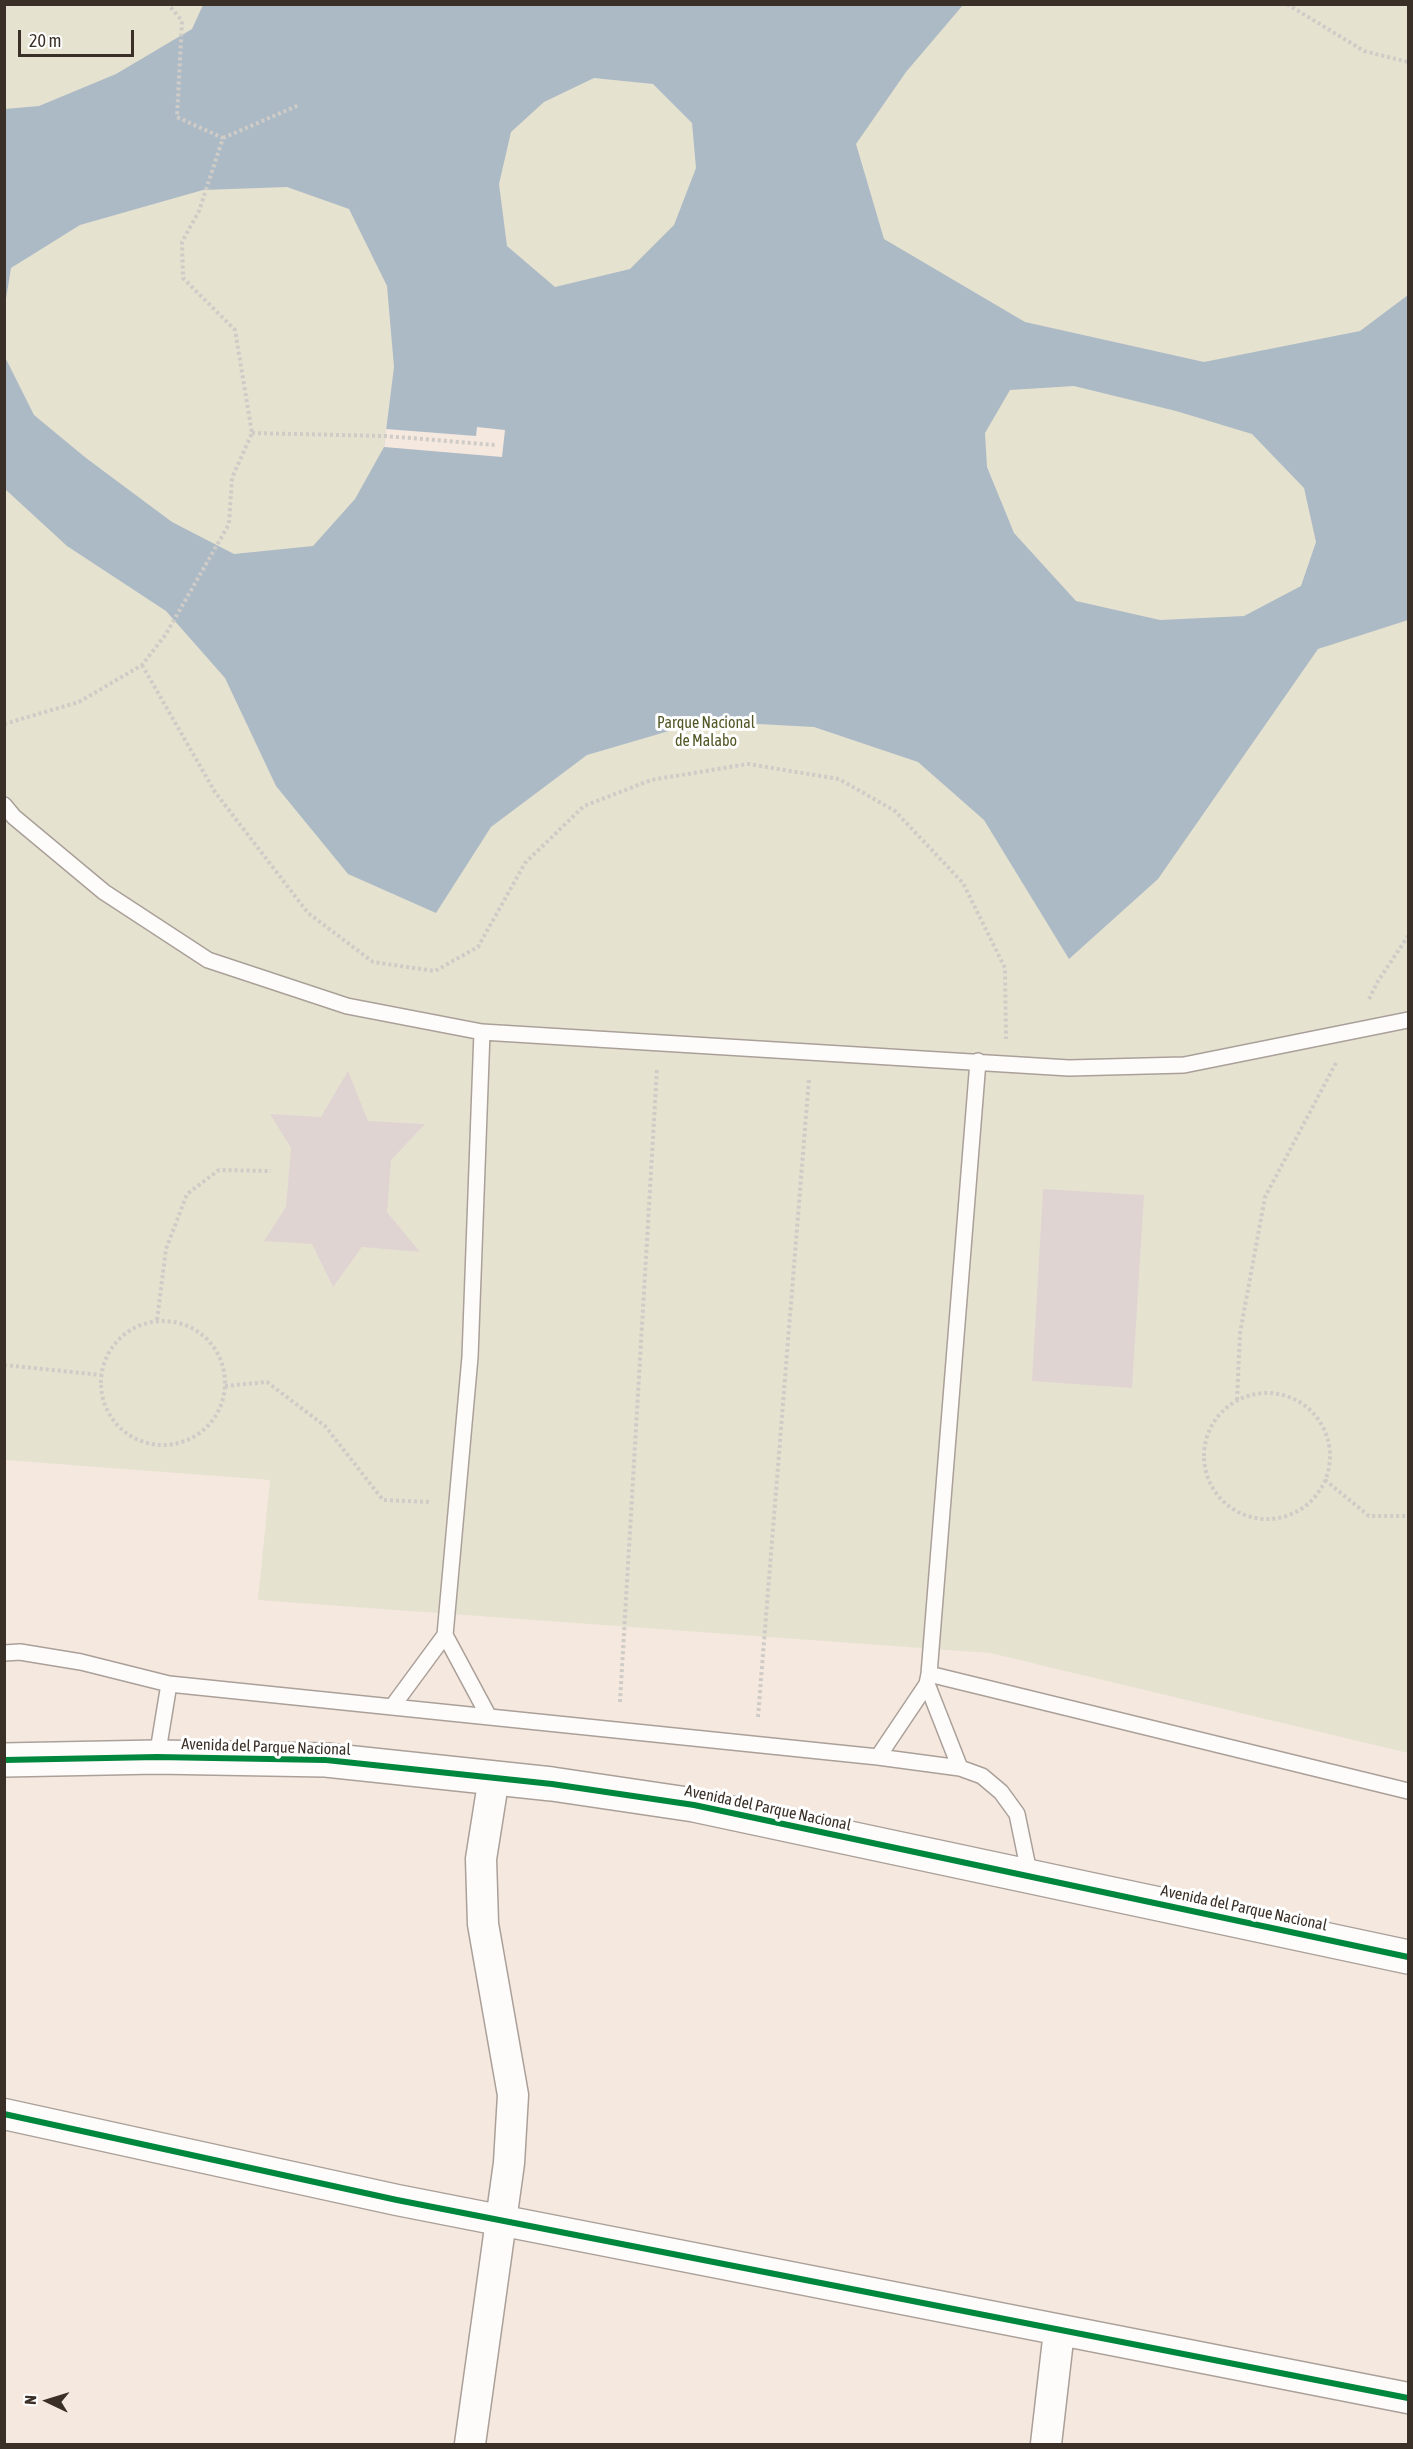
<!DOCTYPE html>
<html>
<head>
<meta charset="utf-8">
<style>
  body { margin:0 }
  #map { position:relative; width:1413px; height:2449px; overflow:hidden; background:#f5e8df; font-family:"Asap Condensed",sans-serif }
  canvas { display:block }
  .frame { position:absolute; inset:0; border:6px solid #3b3028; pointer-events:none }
  .north { position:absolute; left:18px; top:2371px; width:60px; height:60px; -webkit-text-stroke:4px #fff; paint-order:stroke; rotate:274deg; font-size:16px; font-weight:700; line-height:24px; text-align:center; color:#3b3028 }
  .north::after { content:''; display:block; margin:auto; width:21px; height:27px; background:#3b3028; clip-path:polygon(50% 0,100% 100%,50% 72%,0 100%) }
  .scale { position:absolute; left:18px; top:30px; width:116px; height:27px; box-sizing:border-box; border:3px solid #3b3028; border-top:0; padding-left:8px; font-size:18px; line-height:21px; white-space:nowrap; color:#3b3028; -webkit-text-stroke:4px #fff; paint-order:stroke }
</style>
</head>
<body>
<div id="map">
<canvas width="1413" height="2449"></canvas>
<div class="frame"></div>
<div class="north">N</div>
<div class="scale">20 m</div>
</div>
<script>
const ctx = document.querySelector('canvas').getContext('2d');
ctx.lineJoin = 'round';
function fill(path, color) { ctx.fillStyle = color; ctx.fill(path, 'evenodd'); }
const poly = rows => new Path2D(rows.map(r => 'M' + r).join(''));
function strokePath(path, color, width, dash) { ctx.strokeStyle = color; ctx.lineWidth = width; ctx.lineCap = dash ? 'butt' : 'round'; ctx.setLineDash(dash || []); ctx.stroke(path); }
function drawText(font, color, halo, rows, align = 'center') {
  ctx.font = font + ' "Asap Condensed",sans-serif'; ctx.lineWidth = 6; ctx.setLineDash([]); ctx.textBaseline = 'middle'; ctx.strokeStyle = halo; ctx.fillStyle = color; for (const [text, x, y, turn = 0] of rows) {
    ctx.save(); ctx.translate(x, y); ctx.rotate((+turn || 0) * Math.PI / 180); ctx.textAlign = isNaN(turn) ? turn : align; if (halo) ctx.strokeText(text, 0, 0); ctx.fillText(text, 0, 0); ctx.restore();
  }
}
const green = poly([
  [4,5,1408,5,1408,1753,990,1653,258,1600,270,1480,5,1460]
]);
const water = poly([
  [785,4,803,6,963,5,906,72,856,144,884,239,1025,322,1204,362,1360,331,1408,295,1408,620,1318,649,1158,879,1069,959,984,820,918,762,814,727,703,721,587,755,491,827,436,913,348,874,276,786,225,678,166,611,67,546,5,489,5,357,34,415,86,458,172,522,234,554,313,546,355,499,384,447,394,367,387,286,349,209,287,187,203,190,80,225,11,268,5,305,5,109,39,106,116,74,192,29,203,5],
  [594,78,653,84,692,123,696,168,674,225,630,269,555,287,507,246,499,184,511,132,544,102],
  [1074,386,1176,411,1252,434,1304,488,1316,542,1301,586,1244,616,1160,620,1076,601,1014,533,987,467,985,433,1010,390]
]);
const pier = poly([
  [477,427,505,430,502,457,384,447,386,429,476,436]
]);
const building = poly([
  [348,1071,368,1121,425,1124,391,1160,387,1212,420,1252,362,1247,333,1287,312,1244,264,1241,286,1207,291,1148,270,1114,321,1117],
  [1043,1189,1144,1195,1132,1388,1032,1381]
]);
const path = poly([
  [1287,4,1364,51,1408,62],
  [223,138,299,105],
  [252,433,385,436,496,445],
  [142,665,215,792,308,913,373,962,435,971,478,947,525,863,584,806,651,780,748,764,839,779,895,811,963,883,1005,968,1006,1039],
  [4,724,79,702,142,665,166,634,229,524,232,478,252,433,235,330,183,278,182,242,199,211,223,138,177,117,182,21,168,4],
  [1369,999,1378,981,1408,936],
  [157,1320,166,1249,187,1194,219,1170,271,1171],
  '101 1383a62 62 0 1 1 124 0a62 62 0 1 1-124 0Z',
  [4,1365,101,1375],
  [225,1386,267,1382,325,1426,383,1500,429,1502],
  '1204 1456a63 63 0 1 1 126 0a63 63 0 1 1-126 0Z',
  [1237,1400,1240,1333,1265,1197,1337,1061],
  [1325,1480,1369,1516,1408,1516],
  [620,1702,657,1069],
  [758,1717,809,1078]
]);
const service = poly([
  [4,805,14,817,104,892,208,960,347,1006,482,1032,1069,1068,1184,1065,1408,1020],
  [445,1635,489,1717],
  [4,1653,20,1652,81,1662,169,1684,878,1757,960,1768,982,1776,1001,1792,1017,1814,1030,1877],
  [929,1674,1408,1791],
  [927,1684,960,1768],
  [392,1707,445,1635,470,1357,482,1032],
  [157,1757,169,1684],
  [878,1757,927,1684,929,1674,978,1061]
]);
const minor = poly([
  [4,2114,397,2200,1408,2398],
  [470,2444,509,2163,513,2095,483,1924,481,1859,494,1777],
  [1046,2444,1059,2331]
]);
const tertiary = poly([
  [4,1760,157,1757,326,1760,552,1784,694,1805,1408,1957]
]);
const cycleway = poly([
  [4,1760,157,1757,326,1760,552,1784,694,1805,1408,1957],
  [4,2114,397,2200,1408,2398]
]);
const parkNames = [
  ["Parque Nacional",706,723],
  ["de Malabo",706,741]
];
const streetNames = [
  ["Avenida del Parque Nacional",266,1747,2],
  ["Avenida del Parque Nacional",768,1808,12],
  ["Avenida del Parque Nacional",1244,1908,12]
];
fill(green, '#e6e2d0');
fill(water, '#acbac6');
fill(pier, '#f5e8df');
fill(building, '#e0d4d3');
strokePath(service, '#aaa099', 18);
strokePath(minor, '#aaa099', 33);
strokePath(tertiary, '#aaa099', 36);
strokePath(path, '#cfcbc7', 4, [3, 3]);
strokePath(service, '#fefcfa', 15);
strokePath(minor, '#fefcfa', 30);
strokePath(tertiary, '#fefcfa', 33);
strokePath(cycleway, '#00873e', 6);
drawText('16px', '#515725', '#fff', parkNames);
drawText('16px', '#3b3028', '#fff', streetNames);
</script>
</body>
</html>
